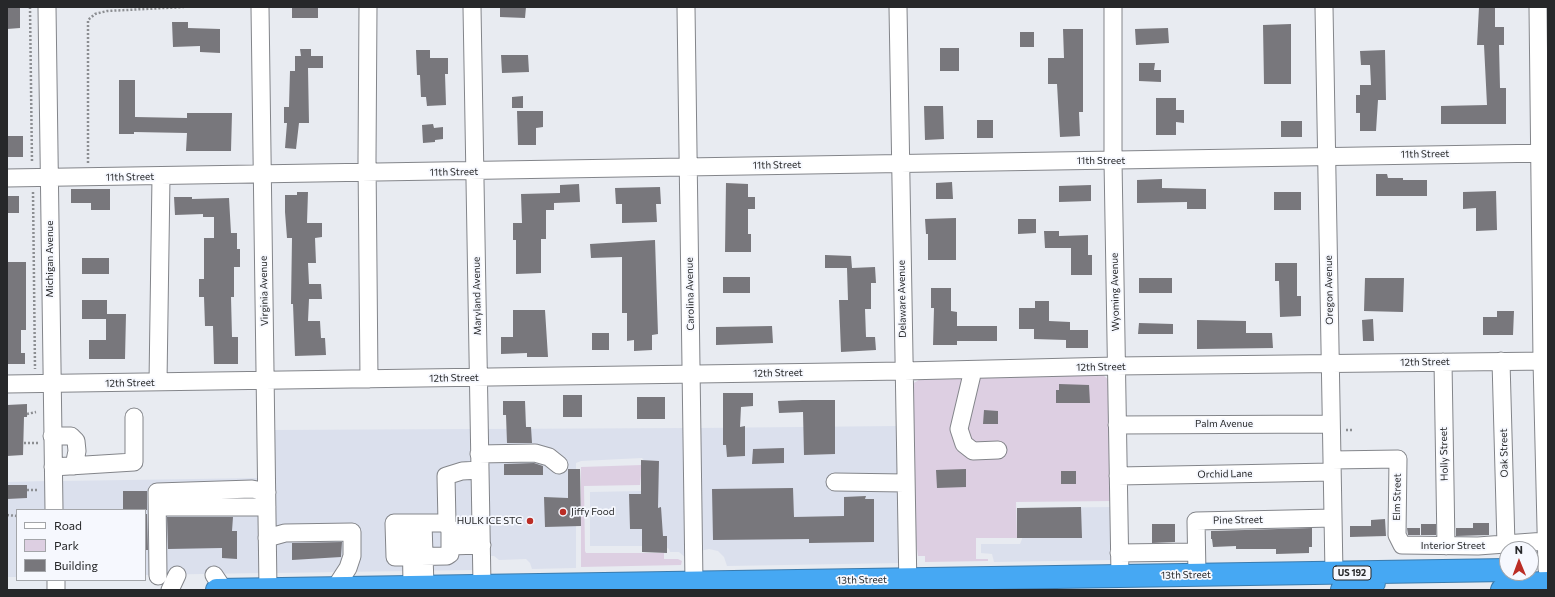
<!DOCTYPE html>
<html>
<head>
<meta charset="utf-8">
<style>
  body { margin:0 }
  #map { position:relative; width:1555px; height:597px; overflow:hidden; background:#e8ebf1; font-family:Commissioner,sans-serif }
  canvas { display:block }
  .frame { position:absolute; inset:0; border:8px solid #27282a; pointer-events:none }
  .legend { position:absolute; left:16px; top:509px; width:130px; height:72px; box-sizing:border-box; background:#f6f8fe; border:1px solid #a3a5a9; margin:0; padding:5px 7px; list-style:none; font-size:12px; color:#27282a }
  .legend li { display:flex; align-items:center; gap:8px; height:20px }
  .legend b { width:20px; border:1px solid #a3a5a9 }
  .north { position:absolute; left:1499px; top:541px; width:40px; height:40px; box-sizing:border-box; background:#f6f8fe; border:1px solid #a3a5a9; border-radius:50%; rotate:359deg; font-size:11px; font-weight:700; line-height:16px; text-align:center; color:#27282a }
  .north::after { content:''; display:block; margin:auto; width:14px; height:18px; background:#bb2d25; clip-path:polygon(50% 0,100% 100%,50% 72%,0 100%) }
</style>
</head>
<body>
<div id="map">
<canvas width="1555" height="597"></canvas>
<div class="frame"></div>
<ul class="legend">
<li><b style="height:5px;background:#fff"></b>Road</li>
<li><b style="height:11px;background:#ddcfe2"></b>Park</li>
<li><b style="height:11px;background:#78777c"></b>Building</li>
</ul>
<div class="north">N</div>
</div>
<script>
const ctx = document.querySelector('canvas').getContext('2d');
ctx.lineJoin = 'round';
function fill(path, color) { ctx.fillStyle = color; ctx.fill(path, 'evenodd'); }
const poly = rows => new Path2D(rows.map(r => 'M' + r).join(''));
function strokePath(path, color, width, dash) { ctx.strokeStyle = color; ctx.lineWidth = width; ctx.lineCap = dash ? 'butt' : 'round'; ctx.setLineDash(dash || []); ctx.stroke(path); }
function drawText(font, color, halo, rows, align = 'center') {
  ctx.font = font + ' Commissioner,sans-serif'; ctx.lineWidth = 3.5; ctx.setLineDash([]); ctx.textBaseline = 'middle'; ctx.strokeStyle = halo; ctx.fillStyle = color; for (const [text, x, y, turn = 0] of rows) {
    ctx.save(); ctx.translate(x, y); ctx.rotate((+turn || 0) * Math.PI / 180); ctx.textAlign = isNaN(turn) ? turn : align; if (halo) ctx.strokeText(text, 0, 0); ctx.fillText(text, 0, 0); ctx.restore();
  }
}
const built = poly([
  [898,426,900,563,727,566,724,557,718,551,709,549,700,551,698,428],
  [685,428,687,559,679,552,670,552,669,549,664,546,590,546,590,492,641,491,647,464,642,458,581,461,576,463,576,568,532,569,530,563,526,559,499,560,494,556,488,556,485,429],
  [472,429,475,570,275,573,272,430],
  [260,478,261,573,145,575,145,510,61,510,60,481],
  [46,481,47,510,17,510,17,577,7,577,7,482],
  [1112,507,1113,560,994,562,992,554,981,553,981,544,1020,544,1022,539,1022,508]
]);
const green = poly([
  [1103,375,1110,381,1112,501,1016,502,1017,538,976,538,976,559,988,559,988,561,925,562,925,556,918,556,914,527,912,384,924,377],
  [642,465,640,485,584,486,585,551,586,553,664,553,664,559,678,559,682,561,681,565,581,567,581,467]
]);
const building = poly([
  [7,7,20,7,20,28,7,29],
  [292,7,318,7,318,18,292,18],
  [500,7,526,7,525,18,500,17],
  [1479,7,1495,7,1495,27,1504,27,1504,45,1499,45,1500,88,1506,88,1506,124,1441,124,1441,106,1487,105,1484,45,1477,45],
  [172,22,188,22,188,28,220,29,220,53,200,52,200,46,173,47],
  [1291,24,1291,84,1264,84,1263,25],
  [1168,28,1169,43,1136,45,1135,29],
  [1063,29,1083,29,1083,112,1079,112,1080,136,1060,137,1057,84,1048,84,1048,58,1064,58],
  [1020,32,1034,32,1034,47,1020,47],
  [940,48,959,48,959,71,940,71],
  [300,49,311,49,311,56,323,56,323,68,308,68,309,123,299,123,296,149,285,148,287,123,284,123,284,107,289,107,290,71,295,71,295,56,301,56],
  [416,50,430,50,430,58,448,58,448,74,445,74,446,105,427,106,426,97,421,97,420,75,417,75],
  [1385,50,1386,100,1378,100,1376,131,1360,131,1360,113,1356,113,1356,95,1360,95,1360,85,1371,85,1370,65,1361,65,1360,51],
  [501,55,528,55,529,72,502,73],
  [1139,63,1155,63,1154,70,1161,70,1161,82,1139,81],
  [119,80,135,80,135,117,187,118,187,113,232,113,231,151,186,151,187,133,134,132,134,134,119,134],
  [523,96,523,108,512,108,512,97],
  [1156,98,1176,98,1176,110,1184,110,1184,123,1176,122,1176,135,1156,135],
  [924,106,943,106,944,139,925,140],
  [517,111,543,111,543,127,536,128,536,145,518,145],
  [977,120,993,120,993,138,977,138],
  [1281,121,1302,121,1302,137,1281,137],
  [433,124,434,128,443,127,443,139,435,140,435,142,423,143,422,125],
  [7,136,23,136,23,157,7,157],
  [1376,174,1387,174,1388,178,1403,178,1403,180,1427,180,1427,196,1376,196],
  [1162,179,1162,188,1206,189,1206,209,1187,209,1187,202,1137,203,1137,180],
  [952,182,953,199,936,199,936,183],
  [726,183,748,184,748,197,755,197,755,209,748,209,748,234,751,234,751,252,725,252],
  [579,184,580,202,554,203,554,210,546,210,546,239,541,239,541,273,516,274,516,240,513,240,513,223,522,223,521,194,560,193,560,185],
  [1091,185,1091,201,1059,202,1059,186],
  [660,187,661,204,656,204,657,222,622,223,622,204,616,204,615,188],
  [71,189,110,189,110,210,91,210,91,203,71,203],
  [1496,191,1497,230,1476,231,1476,208,1463,209,1463,192],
  [297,192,308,192,307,223,322,223,322,237,315,238,316,263,308,263,309,284,321,284,322,299,309,299,308,321,320,321,321,338,325,338,326,355,295,356,293,304,291,304,292,238,287,238,285,212,285,195,297,195],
  [1274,192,1301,192,1301,210,1274,210],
  [7,196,19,196,19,213,7,213],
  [174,197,192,197,192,199,229,198,231,233,237,233,237,249,240,249,240,267,234,267,234,297,231,297,232,337,238,337,238,364,214,364,213,326,205,326,204,297,199,297,199,279,204,279,204,238,214,238,214,217,203,217,203,214,175,215],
  [956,218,956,260,928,260,928,234,926,234,925,219],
  [1018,219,1036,219,1036,233,1018,234],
  [1044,231,1059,231,1059,236,1088,235,1088,255,1092,255,1092,275,1071,275,1071,248,1045,248],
  [655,240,658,334,652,335,652,350,634,351,634,340,627,341,627,313,622,313,622,257,591,258,590,244],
  [825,255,851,256,852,268,875,267,876,283,871,283,871,309,865,309,866,337,875,337,876,350,841,352,839,300,848,300,847,268,825,268],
  [82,258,109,258,109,274,82,274],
  [7,262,26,262,26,330,21,330,21,353,25,353,25,364,7,364],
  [1275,263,1297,263,1297,296,1301,296,1301,316,1280,317,1279,281,1275,281],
  [723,277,750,277,750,293,723,293],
  [1139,278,1172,278,1172,293,1139,293],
  [1365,278,1404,278,1403,312,1364,311],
  [931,288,951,288,951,311,957,312,957,326,997,326,997,341,957,341,957,345,933,345,934,308,931,308],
  [82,300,107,300,107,314,126,314,125,359,89,359,89,340,106,340,106,319,82,319],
  [1035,301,1049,301,1049,321,1070,322,1070,330,1088,330,1088,348,1066,348,1066,340,1034,339,1034,329,1019,329,1019,308,1035,308],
  [513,310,545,310,548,357,527,357,527,353,501,354,501,337,513,337],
  [1497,311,1514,311,1513,335,1483,335,1483,317,1497,317],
  [1373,319,1374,341,1363,341,1362,320],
  [1197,320,1246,321,1246,333,1272,333,1273,348,1197,349],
  [1139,323,1173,324,1173,334,1138,334],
  [772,326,773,343,716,345,716,327],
  [592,333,609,333,609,350,592,350],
  [1059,384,1089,385,1090,403,1056,403,1056,390,1059,390],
  [723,393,753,393,753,406,741,407,740,427,745,426,745,456,727,457,726,445,723,445],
  [563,395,582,395,582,417,563,417],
  [637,397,665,397,665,419,637,419],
  [802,400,835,400,835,454,804,455,803,412,779,413,778,401],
  [503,401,525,401,526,427,531,427,532,443,507,443,506,415,503,415],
  [27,404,27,417,24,417,23,455,7,456,7,405],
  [984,410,998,411,998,424,983,424],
  [784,448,784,463,752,464,753,449],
  [641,460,659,461,658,508,661,507,663,536,667,536,667,553,642,552,642,529,630,529,629,494,641,494],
  [534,463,543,466,543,475,504,475,504,464],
  [568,469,580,469,581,526,545,527,544,497,568,498],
  [966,469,966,487,937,488,936,470],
  [1061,471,1076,471,1076,484,1061,484],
  [7,485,27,485,27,498,7,499],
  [793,488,794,517,844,516,844,497,866,496,865,499,874,499,874,542,809,543,809,539,713,540,712,489],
  [123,491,147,491,147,510,123,510],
  [1081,507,1082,538,1017,538,1017,508],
  [145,514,147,514,148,550,145,550],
  [167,517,233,517,232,531,237,531,237,559,222,558,222,548,168,549],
  [1385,519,1386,536,1350,537,1350,526,1371,526,1371,520],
  [1473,523,1489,523,1489,535,1456,536,1456,528,1473,528],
  [1152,524,1175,524,1175,542,1152,543],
  [1421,524,1436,524,1436,535,1421,535],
  [1312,528,1312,547,1309,547,1309,553,1276,554,1276,549,1236,549,1236,546,1213,547,1212,539,1211,539,1211,531],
  [1407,528,1420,528,1420,535,1408,535],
  [342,542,341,557,292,560,292,543]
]);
const path = poly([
  [30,7,32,163],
  [88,163,88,20,95,14,107,11,184,7],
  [33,192,35,369],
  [27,414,36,412],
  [1346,430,1354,430],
  [24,443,40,443],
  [27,490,37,490],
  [7,515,17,516]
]);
const minor = poly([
  [47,7,54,510],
  [260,7,268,589],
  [368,7,367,159,369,379],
  [472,7,482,585],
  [686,7,694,582],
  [898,7,908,590],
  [1113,7,1113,161,1120,576],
  [1324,7,1334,573],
  [1538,7,1542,361,1547,569],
  [7,178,1548,153],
  [1501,361,1506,545],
  [1443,362,1446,546],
  [973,370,959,429,964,444,973,451,998,450],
  [158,382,161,177],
  [7,384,904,371,1116,366,1548,361],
  [1117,425,1331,424],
  [52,436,71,436,76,441,77,451,74,466],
  [479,454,535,453,549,457,559,465],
  [1332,460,1398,459,1397,535,1402,545,1478,546,1546,541],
  [53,467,134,462,134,417],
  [1118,476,1332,472],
  [835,482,905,483],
  [158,507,267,507],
  [411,523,412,586],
  [423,523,425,586],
  [447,523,450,531,450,554,447,556,395,557,394,523,447,523,446,476,462,471,480,470],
  [450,531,481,530],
  [267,538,285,533,352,532,352,556,348,568,335,588],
  [450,546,482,545],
  [1119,553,1196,552],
  [1197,574,1196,521,1333,518],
  [214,575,224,590],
  [158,576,157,492,252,489,267,492],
  [56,580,56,590],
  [170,590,177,575]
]);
const highway = poly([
  [217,590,1507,570],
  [1342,590,1352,584,1374,583],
  [1502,590,1517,584,1548,583]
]);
const markers = [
  [563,512,4,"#bb2d25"],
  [530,521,4,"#bb2d25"]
];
const shields = [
  [1352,573,38]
];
const shieldNames = [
  ["US 192",1352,573]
];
const streetNames = [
  ["11th Street",1425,154,-1],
  ["11th Street",1101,161],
  ["11th Street",777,165,-1],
  ["11th Street",454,172,-1],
  ["11th Street",130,177,-1],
  ["Michigan Avenue",50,259,-90],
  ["Oregon Avenue",1329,290,-91],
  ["Virginia Avenue",264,291,-91],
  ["Wyoming Avenue",1115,292,-91],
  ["Carolina Avenue",690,294,-91],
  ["Maryland Avenue",477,296,-91],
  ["Delaware Avenue",902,299,-91],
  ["12th Street",1425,362,-1],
  ["12th Street",1101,367,-1],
  ["12th Street",778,373,-1],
  ["12th Street",454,378,-1],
  ["12th Street",130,383,-1],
  ["Palm Avenue",1224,424],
  ["Oak Street",1504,453,-91],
  ["Holly Street",1444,454,-91],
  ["Orchid Lane",1225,474,-1],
  ["Elm Street",1397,497,-89],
  ["Pine Street",1238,520,-1],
  ["Interior Street",1453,546],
  ["13th Street",1186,575,-1],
  ["13th Street",862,580,-1]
];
const poiNames = [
  ["Jiffy Food",571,512],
  ["HULK ICE STC",522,521,"right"]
];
fill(built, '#dbe0ed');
fill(green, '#ddcfe2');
fill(building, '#78777c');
strokePath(minor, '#83858a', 19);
strokePath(highway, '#3b7bad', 24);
strokePath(path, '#8c8e92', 2.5, [2, 2]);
strokePath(minor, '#fff', 17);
strokePath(highway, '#46a8f3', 22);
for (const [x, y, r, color] of markers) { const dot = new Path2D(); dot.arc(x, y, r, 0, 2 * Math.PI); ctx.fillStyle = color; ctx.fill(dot); strokePath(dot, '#f6f8fe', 1.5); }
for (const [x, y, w] of shields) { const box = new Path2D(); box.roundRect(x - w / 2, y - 7, w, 14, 3); ctx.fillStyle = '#f6f8fe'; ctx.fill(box); strokePath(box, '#27282a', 1); }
drawText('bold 9px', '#27282a', null, shieldNames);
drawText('10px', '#27282a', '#f6f8fe', streetNames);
drawText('10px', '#27282a', '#f6f8fe', poiNames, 'left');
</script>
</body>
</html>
